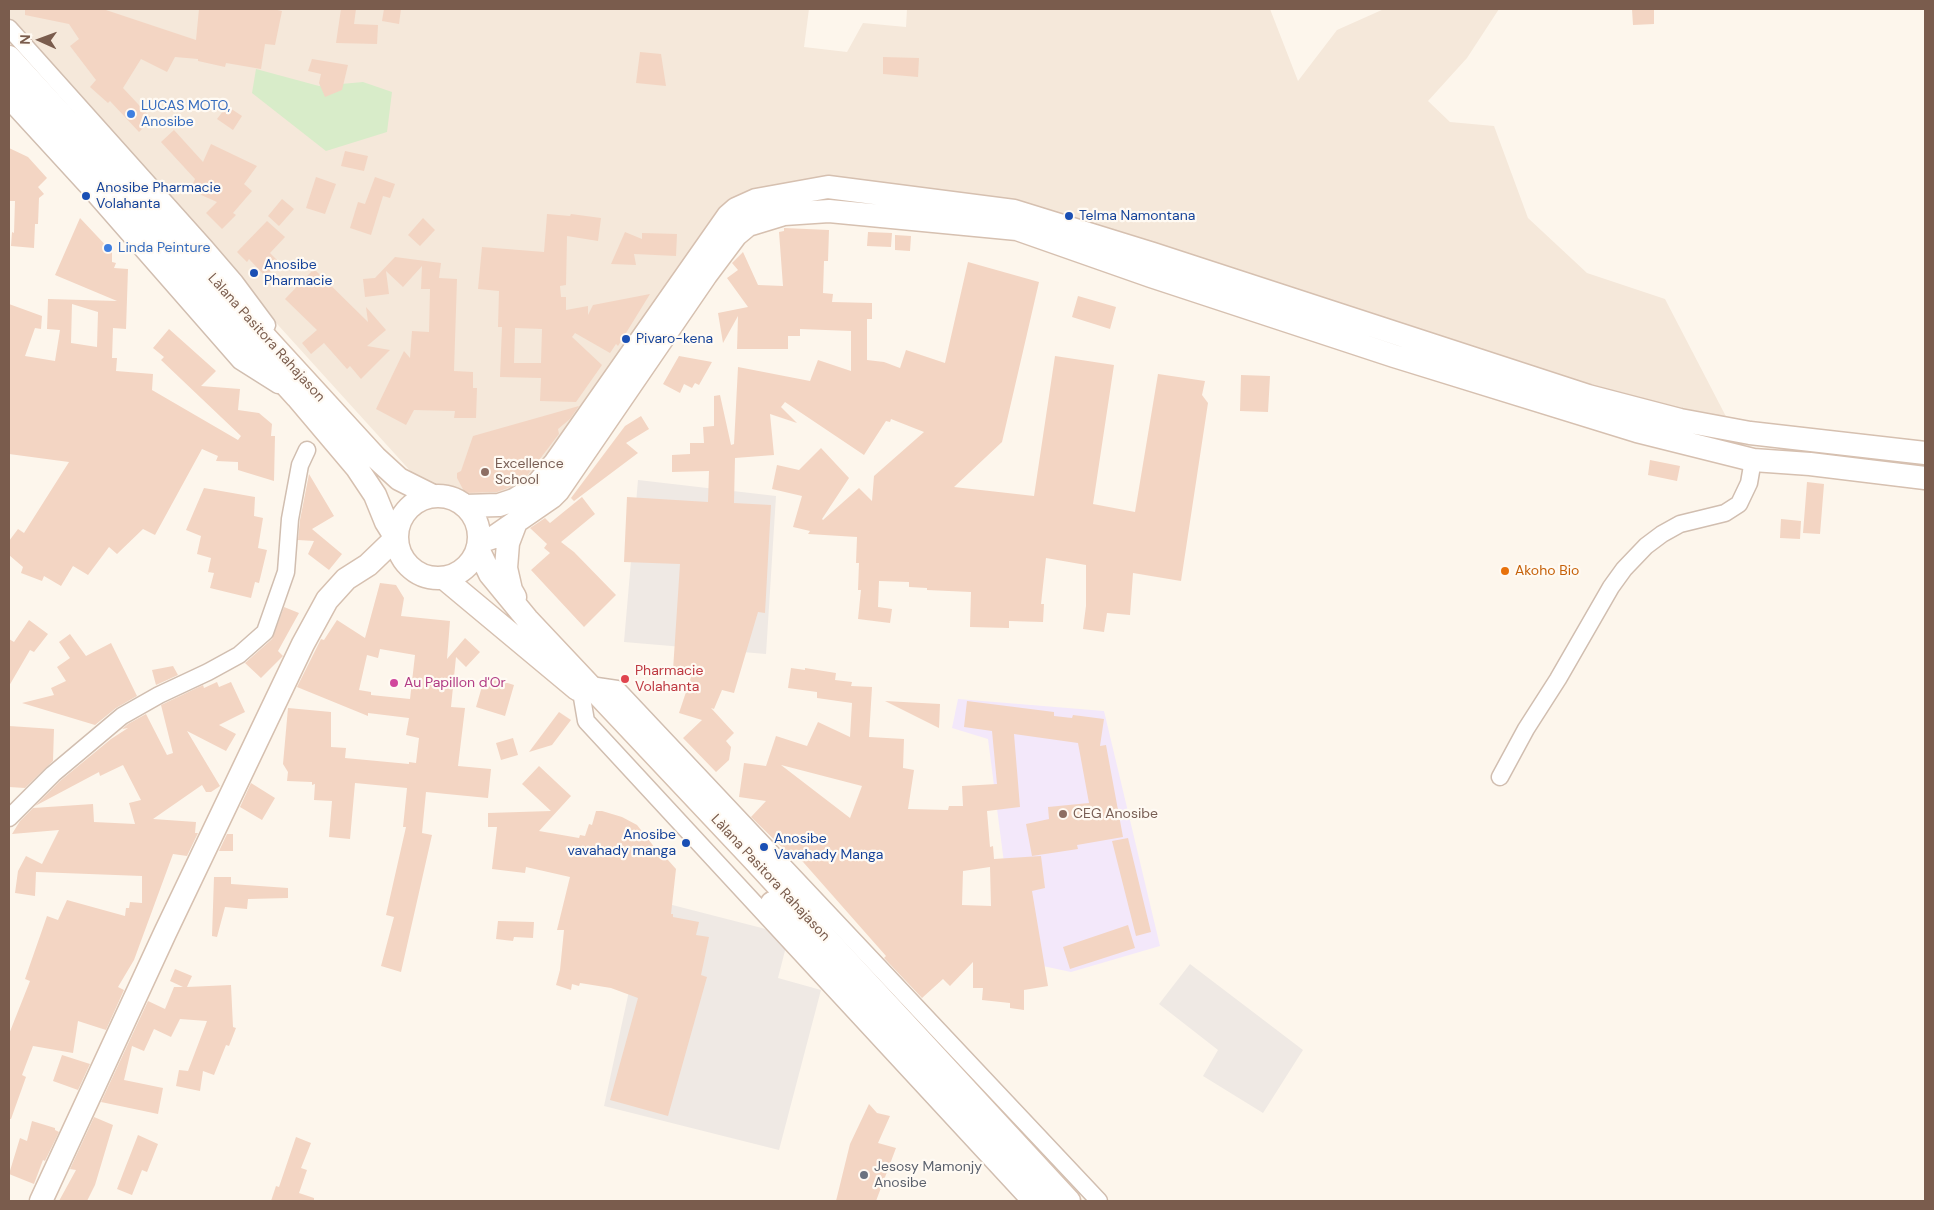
<!DOCTYPE html>
<html>
<head>
<meta charset="utf-8">
<style>
  body { margin:0 }
  #map { position:relative; width:1934px; height:1210px; overflow:hidden; background:#fdf6ec; font-family:"DM Sans",sans-serif }
  canvas { display:block }
  .frame { position:absolute; inset:0; border:10px solid #7a5c4d; pointer-events:none }
  .north { position:absolute; left:15px; top:15px; width:50px; height:50px; -webkit-text-stroke:4px #fffaf3; paint-order:stroke; rotate:272deg; font-size:14px; font-weight:700; line-height:20px; text-align:center; color:#7a5c4d }
  .north::after { content:''; display:block; margin:auto; width:18px; height:22px; background:#7a5c4d; clip-path:polygon(50% 0,100% 100%,50% 72%,0 100%) }
</style>
</head>
<body>
<div id="map">
<canvas width="1934" height="1210"></canvas>
<div class="frame"></div>
<div class="north">N</div>
</div>
<script>
const ctx = document.querySelector('canvas').getContext('2d');
ctx.lineJoin = 'round';
function fill(path, color) { ctx.fillStyle = color; ctx.fill(path, 'evenodd'); }
const poly = rows => new Path2D(rows.map(r => 'M' + r).join(''));
function strokePath(path, color, width, dash) { ctx.strokeStyle = color; ctx.lineWidth = width; ctx.lineCap = dash ? 'butt' : 'round'; ctx.setLineDash(dash || []); ctx.stroke(path); }
function drawText(font, color, halo, rows, align = 'center') {
  ctx.font = font + ' "DM Sans",sans-serif'; ctx.lineWidth = 4.5; ctx.setLineDash([]); ctx.textBaseline = 'middle'; ctx.strokeStyle = halo; ctx.fillStyle = color; for (const [text, x, y, turn = 0] of rows) {
    ctx.save(); ctx.translate(x, y); ctx.rotate((+turn || 0) * Math.PI / 180); ctx.textAlign = isNaN(turn) ? turn : align; if (halo) ctx.strokeText(text, 0, 0); ctx.fillText(text, 0, 0); ctx.restore();
  }
}
const residential = poly([
  [9,9,809,9,804,47,847,52,863,23,906,27,907,9,1270,9,1298,81,1337,30,1384,9,1499,9,1467,58,1428,101,1450,122,1494,126,1528,218,1587,273,1665,299,1733,430,828,187,756,200,543,478,499,505,467,503,433,496,105,134,9,32]
]);
const industrial = poly([
  [638,480,776,496,766,654,624,642],
  [649,899,789,935,778,978,821,990,779,1150,604,1106],
  [1190,964,1303,1050,1263,1113,1203,1076,1218,1050,1159,1004]
]);
const education = poly([
  [958,699,1104,711,1160,946,1071,972,1024,962,1015,948,988,739,952,728]
]);
const green = poly([
  [256,69,319,86,363,82,392,92,387,132,326,151,252,93]
]);
const building = poly([
  [25,9,103,9,196,40,199,9,273,9,282,11,275,45,265,44,261,69,226,63,225,67,198,61,198,59,175,57,167,72,141,59,123,88,152,119,139,132,110,101,108,103,90,87,96,80,70,46,79,39,69,24,25,15],
  [341,9,356,9,354,24,378,25,377,44,336,43],
  [384,9,401,9,399,24,382,21],
  [1632,9,1654,9,1654,24,1633,25],
  [640,52,661,54,666,86,636,83],
  [883,57,919,58,918,77,883,74],
  [312,59,348,65,342,90,325,97,319,83,321,74,308,71],
  [227,106,242,116,233,130,217,119],
  [174,130,203,162,211,144,257,166,244,184,252,191,233,213,236,215,222,229,206,213,217,202,190,190,195,179,161,142],
  [9,148,28,157,47,178,38,187,44,194,39,198,38,224,35,224,34,248,11,246,12,232,14,233,15,201,9,201],
  [345,151,368,156,364,171,341,166],
  [316,177,336,184,325,214,306,208],
  [375,177,395,184,390,198,383,196,371,235,350,228,358,202,365,204],
  [282,199,294,209,279,226,268,216],
  [547,214,570,216,571,214,601,218,598,241,567,236,566,285,560,286,561,297,566,297,566,310,588,306,588,315,593,305,650,294,618,346,616,344,610,353,575,333,572,337,602,365,576,402,540,401,541,378,500,377,502,327,498,327,499,291,478,289,482,247,544,252],
  [515,328,542,329,541,363,514,363],
  [80,218,112,252,112,262,116,263,114,268,128,269,126,329,113,328,112,358,117,358,116,371,153,374,152,390,238,440,241,436,161,360,164,357,153,348,169,329,216,371,201,386,240,389,238,410,259,413,272,424,271,436,275,436,274,481,238,470,238,462,216,461,218,456,202,449,155,535,143,529,117,554,109,547,88,575,73,566,61,586,44,576,42,581,21,573,23,567,9,555,9,541,18,529,24,533,69,462,9,454,9,304,42,316,41,329,35,328,25,356,55,361,60,330,47,329,48,299,117,301,55,275],
  [72,304,98,312,97,347,71,343],
  [423,218,435,230,420,246,408,235],
  [267,221,285,237,270,253,280,263,265,276,249,259,247,262,237,252],
  [784,228,829,230,828,261,824,261,823,293,833,294,832,302,872,303,872,319,867,319,867,360,884,362,900,368,906,350,945,363,968,262,1039,282,1002,442,954,487,1034,496,1055,356,1114,365,1093,504,1135,512,1158,374,1205,381,1202,395,1208,403,1181,581,1133,573,1130,615,1107,613,1104,632,1083,629,1086,606,1086,565,1046,558,1041,604,1044,604,1043,622,1009,621,1009,628,970,627,971,592,927,590,927,588,909,587,909,582,879,581,878,607,892,609,890,623,858,619,861,590,858,590,859,563,856,563,857,537,808,534,810,531,793,527,802,496,772,489,777,465,799,470,821,448,849,478,822,519,823,520,859,488,872,501,874,476,924,432,891,419,890,422,886,421,864,455,785,402,781,407,797,423,770,414,774,455,735,458,734,503,771,505,765,613,758,612,734,693,722,690,714,709,711,708,734,733,726,741,731,747,729,760,716,772,683,738,702,720,679,713,693,671,673,670,680,564,624,562,627,497,708,502,709,471,672,472,672,455,690,454,690,443,704,443,703,427,714,426,714,396,720,395,731,445,734,444,738,367,810,381,818,360,851,371,851,331,800,329,800,336,788,336,788,349,737,349,738,316,723,343,718,313,748,307,727,278,738,270,732,263,743,252,758,285,783,286,779,232,784,231],
  [625,232,642,239,642,233,677,234,676,256,634,254,636,265,611,264],
  [868,232,892,233,891,247,867,246],
  [895,235,911,236,910,251,895,250],
  [395,257,441,263,439,278,457,279,454,371,473,372,473,388,477,388,476,418,454,418,455,411,414,410,406,425,376,409,404,351,410,358,412,331,429,332,430,289,421,289,422,266,403,287,386,271,389,294,365,297,363,279,375,278],
  [314,269,368,322,366,307,386,330,367,346,390,350,361,379,350,366,347,369,324,343,311,354,302,343,317,330,285,299],
  [1078,296,1116,307,1110,329,1072,317],
  [679,356,712,362,699,385,695,383,692,388,684,384,680,393,663,384],
  [1241,375,1270,376,1268,412,1240,411],
  [579,406,570,419,558,429,559,434,526,477,508,488,497,492,465,493,457,478,457,473,461,471,473,436],
  [641,416,649,429,626,443,638,453,574,501,571,498,625,426],
  [1650,460,1680,466,1677,481,1648,475],
  [309,474,334,516,312,529,342,554,329,570,308,554,314,541,298,540,300,520],
  [1807,482,1824,484,1820,534,1803,533],
  [204,488,255,497,254,516,263,518,258,548,267,550,259,583,255,582,251,598,210,588,214,573,208,572,211,558,197,554,201,536,186,530],
  [582,497,595,514,561,542,574,552,616,595,584,627,531,570,550,553,544,548,547,544,530,528,545,518,550,523],
  [1781,519,1801,521,1800,539,1780,538],
  [380,583,396,585,404,598,401,616,450,621,447,659,465,638,480,652,466,667,456,657,451,707,465,708,458,766,491,769,488,798,426,792,422,833,432,835,401,972,381,966,394,917,386,915,406,827,403,827,407,788,355,783,350,839,329,837,332,801,314,800,315,784,312,785,312,782,287,781,288,772,283,764,288,708,331,712,331,747,346,748,345,758,409,764,409,762,416,763,419,738,406,735,409,718,368,713,368,716,297,687,321,639,324,640,337,620,365,638],
  [380,649,415,655,410,699,371,695,371,692,359,690,367,655,378,658],
  [284,607,299,613,278,651,283,656,261,678,245,663,272,639],
  [29,620,48,634,34,652,30,650,9,686,9,639,14,642],
  [70,634,86,656,111,643,137,696,116,708,95,725,22,703,54,695,51,688,66,681,57,667,70,658,59,642],
  [173,666,178,675,156,685,152,670],
  [791,668,805,670,805,668,836,673,835,680,852,682,851,686,872,687,869,737,904,739,903,768,914,770,908,809,948,810,949,806,963,806,962,786,997,784,992,731,964,727,967,701,1054,712,1054,716,1072,718,1073,715,1104,719,1100,746,1106,745,1123,837,1077,845,1078,849,1032,856,1026,824,1049,819,1048,807,1089,803,1078,743,1014,734,1020,807,987,811,990,847,993,846,994,859,1041,856,1045,888,1032,891,1048,986,1024,990,1024,1010,1010,1008,1010,1003,982,1000,983,988,973,988,973,962,950,986,943,979,922,998,884,958,886,956,796,854,793,858,751,817,766,801,739,797,744,763,766,766,776,736,807,746,818,722,850,737,852,703,817,698,817,692,788,688],
  [781,765,862,786,850,818],
  [990,867,991,906,962,905,963,871],
  [485,676,514,685,505,716,476,707],
  [217,682,219,687,231,682,245,712,219,725,236,734,226,751,187,731,220,786,211,792,206,792,202,785,153,819,196,822,195,833,198,833,187,856,173,854,134,960,118,987,124,990,106,1030,78,1021,73,1053,33,1046,22,1075,26,1077,11,1119,9,1119,9,1034,30,981,25,979,47,916,58,920,67,900,125,916,126,908,129,908,130,902,142,903,142,876,36,872,35,896,15,893,18,871,26,856,42,864,59,830,12,834,20,821,33,808,93,804,94,822,135,824,129,803,141,800,123,765,100,776,99,772,35,806,60,781,111,739,128,728,122,729,128,724,146,714,167,755,173,753,161,705,203,685,204,688],
  [885,701,940,704,939,728],
  [559,712,571,720,552,745,529,752],
  [9,726,54,729,53,761,25,788,9,787],
  [513,738,518,755,501,760,496,743],
  [539,766,571,796,539,831,579,838,580,835,585,836,589,824,592,825,596,811,602,811,622,817,637,825,659,853,660,851,676,869,671,914,673,914,673,917,699,922,696,935,709,937,701,975,707,977,668,1116,610,1100,638,998,611,988,580,983,579,986,572,984,571,990,556,985,560,970,564,930,557,930,570,877,526,867,525,873,492,869,497,827,488,827,488,813,551,811,522,784],
  [251,783,275,798,262,820,240,807],
  [227,834,233,834,233,851,219,851],
  [1128,838,1151,932,1136,936,1112,841],
  [214,877,231,877,231,884,288,888,288,898,248,899,247,909,225,907,217,937,212,936],
  [498,921,534,922,533,938,514,937,513,941,496,939],
  [1128,925,1135,948,1070,969,1063,947],
  [175,969,192,976,187,987,231,985,233,1027,236,1028,229,1046,226,1045,214,1075,203,1071,200,1091,176,1086,179,1070,188,1071,207,1021,180,1019,171,1037,154,1029,144,1051,132,1046,124,1080,163,1088,158,1114,101,1102,148,1001,165,1009,174,987,183,987,170,981],
  [62,1055,90,1064,78,1090,53,1081],
  [869,1104,877,1113,890,1116,878,1143,896,1148,876,1201,836,1201,850,1144],
  [94,1117,113,1125,95,1185,87,1201,59,1201,76,1170,70,1169],
  [32,1121,55,1128,55,1130,59,1132,45,1161,43,1160,34,1184,9,1174,20,1138,27,1141],
  [138,1135,158,1144,147,1172,142,1170,132,1195,117,1189],
  [296,1137,311,1143,301,1168,307,1170,299,1193,314,1198,314,1201,271,1201,276,1186,279,1187]
]);
const street = poly([
  [9,28,205,247,235,282,267,325],
  [9,101,86,185,240,361,278,385],
  [590,685,617,689,1099,1201],
  [581,692,586,721,1030,1201],
  [1500,777,1526,729,1558,679,1611,587,1624,569,1646,546,1662,534,1680,524,1725,513,1739,504,1749,483,1753,460],
  [9,818,53,774,122,716,159,695,208,672,239,655,265,632,286,572,290,519,300,465,307,450]
]);
const secondary = poly([
  [9,57,375,457,399,479,433,496],
  [9,80,297,397,357,468,375,495,386,522,396,538],
  '397 537a41 41 0 1 1 82 0a41 41 0 1 1-82 0Z',
  [465,506,499,505,514,500,535,487,555,463,728,216,736,209,756,200,828,187,1014,211,1153,254,1588,396,1680,420,1750,433,1925,453],
  [479,542,494,537,552,497,558,491,706,275,736,235,748,225,784,214,829,211,1017,229,1151,276,1394,356,1637,431,1753,460,1810,464,1925,478],
  [478,549,490,574,527,619,753,859,1069,1201],
  [445,579,577,689],
  [515,597,511,590,506,568,508,543,516,522],
  [772,903,1045,1201],
  [41,1201,165,933,303,644,327,600,346,579,368,565,396,538]
]);
const markers = [
  [131,114,5,"#3f7fe0"],
  [86,196,5,"#1a4fb4"],
  [1069,216,5,"#1a4fb4"],
  [108,248,5,"#3f7fe0"],
  [254,273,5,"#1a4fb4"],
  [626,339,5,"#1a4fb4"],
  [485,472,5,"#8d6e63"],
  [1505,571,5,"#e8710a"],
  [625,679,5,"#e0444e"],
  [394,683,5,"#d1479c"],
  [1063,814,5,"#8d6e63"],
  [686,843,5,"#1a4fb4"],
  [764,847,5,"#1a4fb4"],
  [864,1175,5,"#6b7280"]
];
const shopNames = [
  ["LUCAS MOTO,",141,106],
  ["Anosibe",141,122],
  ["Linda Peinture",118,248]
];
const transitNames = [
  ["Anosibe Pharmacie",96,188],
  ["Volahanta",96,204],
  ["Telma Namontana",1079,216],
  ["Anosibe",264,265],
  ["Pharmacie",264,281],
  ["Pivaro-kena",636,339],
  ["Anosibe",676,835,"right"],
  ["vavahady manga",676,851,"right"],
  ["Anosibe",774,839],
  ["Vavahady Manga",774,855]
];
const streetNames = [
  ["Làlana Pasitora Rahajason",266,338,48],
  ["Làlana Pasitora Rahajason",770,878,47]
];
const educationNames = [
  ["Excellence",495,464],
  ["School",495,480],
  ["CEG Anosibe",1073,814]
];
const foodNames = [
  ["Akoho Bio",1515,571]
];
const healthNames = [
  ["Pharmacie",635,671],
  ["Volahanta",635,687]
];
const hotelNames = [
  ["Au Papillon d'Or",404,683]
];
const worshipNames = [
  ["Jesosy Mamonjy",874,1167],
  ["Anosibe",874,1183]
];
fill(residential, '#f5e8da');
fill(industrial, '#efe9e4');
fill(education, '#f3e8fa');
fill(green, '#d8ecc9');
fill(building, '#f3d5c3');
strokePath(street, '#d1beb0', 19);
strokePath(secondary, '#d6c0b0', 25);
strokePath(street, '#fff', 16);
strokePath(secondary, '#fff', 22);
for (const [x, y, r, color] of markers) { const dot = new Path2D(); dot.arc(x, y, r, 0, 2 * Math.PI); ctx.fillStyle = color; ctx.fill(dot); strokePath(dot, '#fffaf3', 2); }
drawText('14px', '#366cbe', '#fffaf3', shopNames, 'left');
drawText('14px', '#164399', '#fffaf3', transitNames, 'left');
drawText('14px', '#7a5c4d', '#fffaf3', streetNames);
drawText('14px', '#785e54', '#fffaf3', educationNames, 'left');
drawText('14px', '#c56008', '#fffaf3', foodNames, 'left');
drawText('14px', '#be3a42', '#fffaf3', healthNames, 'left');
drawText('14px', '#b23c85', '#fffaf3', hotelNames, 'left');
drawText('14px', '#5b616d', '#fffaf3', worshipNames, 'left');
</script>
</body>
</html>
